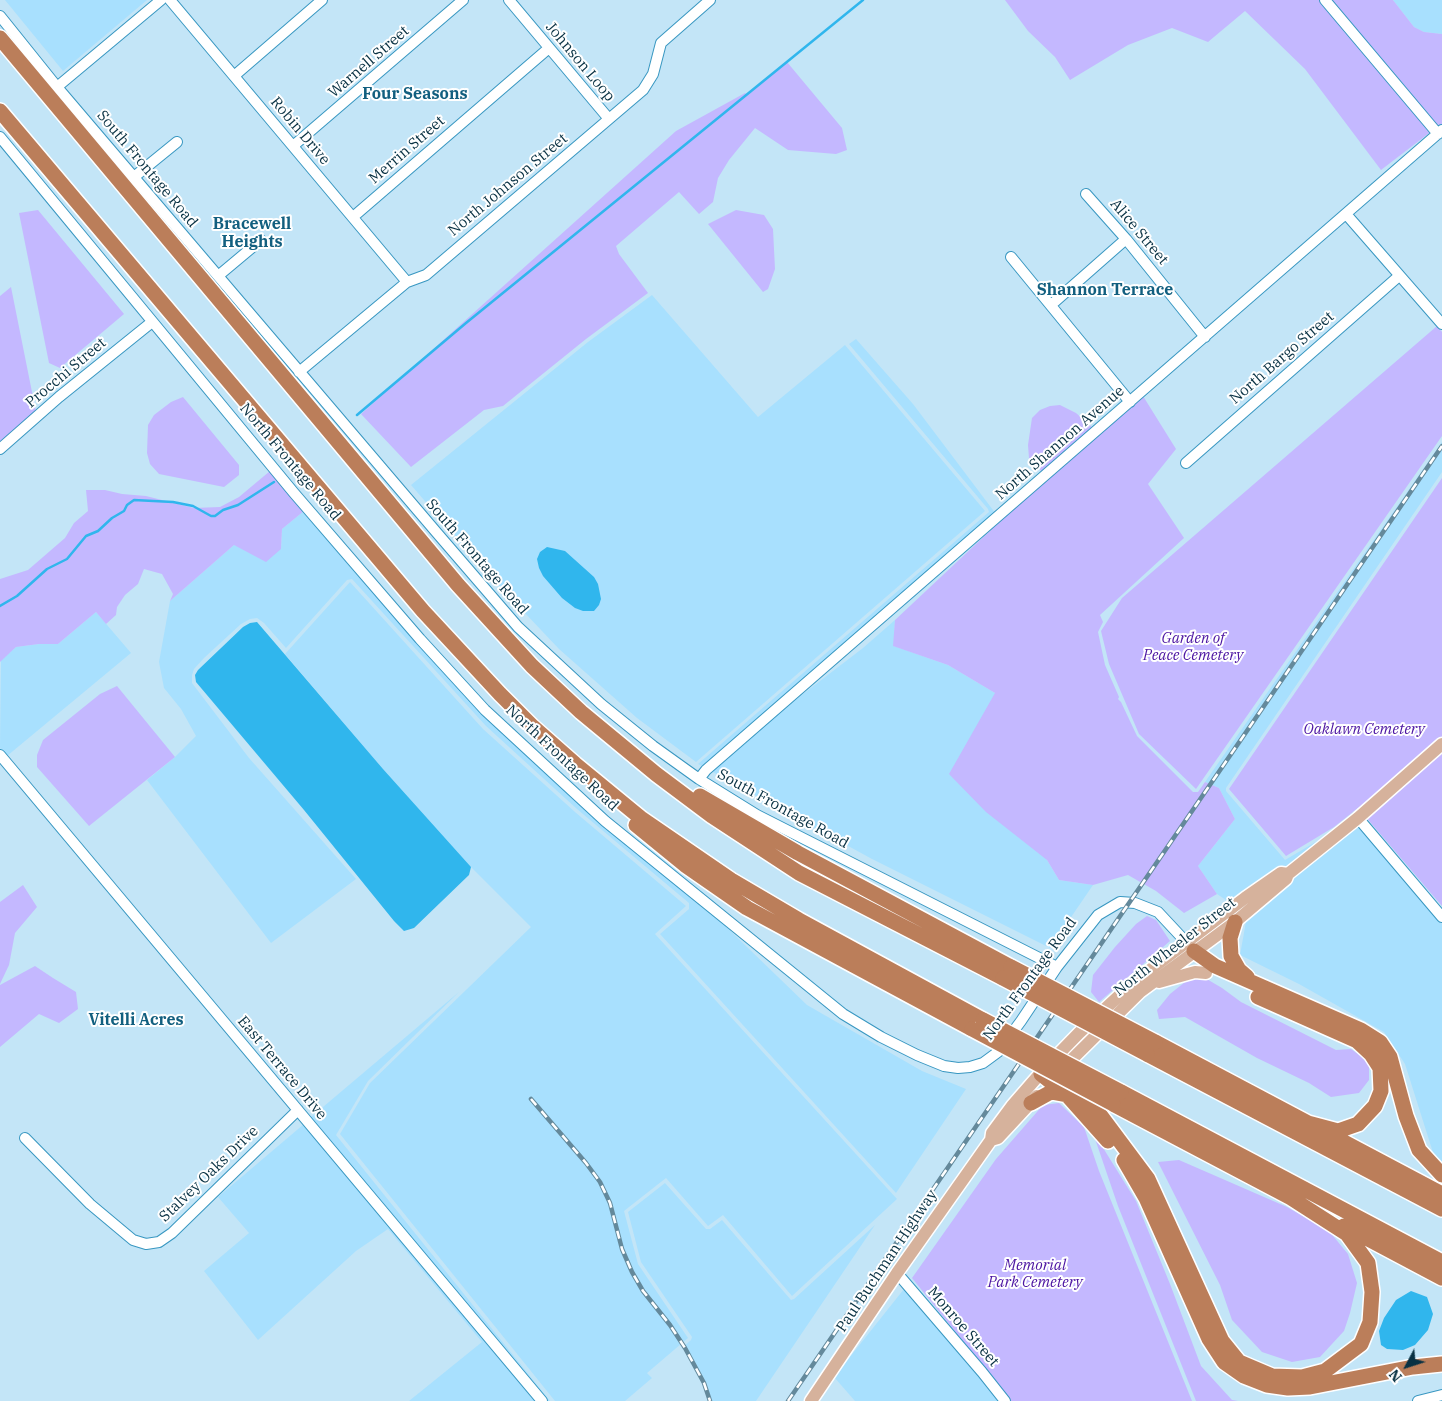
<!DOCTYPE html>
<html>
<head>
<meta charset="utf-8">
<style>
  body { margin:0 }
  #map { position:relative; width:1442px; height:1401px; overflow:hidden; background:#c3e5f7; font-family:"IBM Plex Serif",serif }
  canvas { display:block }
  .north { position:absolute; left:1382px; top:1341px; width:50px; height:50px; -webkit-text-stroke:4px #fff; paint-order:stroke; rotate:230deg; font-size:14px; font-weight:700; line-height:20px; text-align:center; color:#083143 }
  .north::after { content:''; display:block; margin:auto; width:18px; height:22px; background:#083143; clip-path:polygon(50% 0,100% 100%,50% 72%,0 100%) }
</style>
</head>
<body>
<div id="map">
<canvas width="1442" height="1401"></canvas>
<div class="north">N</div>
</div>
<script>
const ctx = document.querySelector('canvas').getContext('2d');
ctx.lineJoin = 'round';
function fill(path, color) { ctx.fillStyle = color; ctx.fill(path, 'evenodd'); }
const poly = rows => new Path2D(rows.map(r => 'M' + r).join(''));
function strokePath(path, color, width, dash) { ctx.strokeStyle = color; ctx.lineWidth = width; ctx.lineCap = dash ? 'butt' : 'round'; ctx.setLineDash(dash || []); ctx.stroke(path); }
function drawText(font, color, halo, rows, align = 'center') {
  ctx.font = font + ' "IBM Plex Serif",serif'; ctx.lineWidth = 4; ctx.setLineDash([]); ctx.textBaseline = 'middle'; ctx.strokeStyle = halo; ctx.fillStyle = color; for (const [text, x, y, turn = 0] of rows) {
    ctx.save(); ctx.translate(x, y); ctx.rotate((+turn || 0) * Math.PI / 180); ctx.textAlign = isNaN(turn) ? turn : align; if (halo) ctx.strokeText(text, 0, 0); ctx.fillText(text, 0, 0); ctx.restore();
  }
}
const built = poly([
  [5,0,147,0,63,71],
  [1393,0,1442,0,1442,34,1424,32,1414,27],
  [652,295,758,417,845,345,985,511,696,762,637,718,559,649,489,575,411,485,588,342],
  [856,339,913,404,996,514,704,767,698,764,989,512,988,509,849,344],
  [1442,442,1442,472,1226,788,1226,791,1285,860,1336,830,1288,869,1232,904,1217,894,1198,866,1235,819,1219,788,1205,782],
  [304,511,417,642,630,847,717,918,807,1005,922,1071,966,1089,896,1193,660,934,689,909,689,903,577,809,486,726,352,579,347,580,286,648,264,623,257,618,250,619,241,624,204,658,194,669,192,675,192,683,249,758,356,879,271,943,147,780,175,757,196,736,181,709,164,688,159,662,170,601,234,545,281,549,282,529],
  [350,582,483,729,575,812,686,906,655,934,897,1199,792,1296,723,1215,708,1226,666,1178,624,1211,638,1264,688,1338,647,1373,652,1378,625,1401,555,1401,340,1134,370,1083,531,927,471,867,383,769,285,654],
  [96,612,131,653,7,756,0,748,1,660,16,647,39,644,58,644],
  [895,620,894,646,948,665,995,693,1047,860,1059,880,1093,885,1050,948,872,859,711,771,790,704,863,648],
  [1357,824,1442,924,1442,1170,1436,1162,1405,1064,1384,1032,1299,984,1240,955,1247,916],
  [459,992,368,1081,336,1135,550,1401,547,1401,310,1118],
  [304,1124,536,1401,409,1401,482,1342,388,1229,356,1251,258,1340,204,1271,249,1233,218,1197],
  [665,1183,706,1229,710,1229,722,1220,791,1300,794,1299,875,1225,756,1401,709,1401,703,1385,683,1347,691,1340,692,1337,641,1262,628,1212],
  [904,1289,979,1375,999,1401,855,1401,834,1377]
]);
const green = poly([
  [1005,0,1393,0,1414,27,1424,32,1442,34,1442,125,1438,128,1437,127,1381,170,1305,69,1245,11,1208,42,1172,28,1128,45,1070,80,1055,57,1028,31],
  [787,62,842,128,847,150,836,154,788,150,755,128,729,160,718,178,713,202,699,214,679,192,616,246,619,254,648,293,586,339,503,406,484,410,411,467,361,414,676,131,745,93,747,95],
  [38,210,124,314,60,368,49,363,19,213],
  [736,210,764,215,773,229,775,269,768,289,763,292,708,224],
  [11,287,36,412,0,444,0,296],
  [1437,326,1442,332,1442,436,1196,789,1139,734,1109,664,1101,631,1122,598],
  [1143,396,1176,449,1148,484,1184,538,1100,615,1103,622,1098,632,1105,665,1119,697,1118,699,1121,702,1137,736,1193,792,1198,792,1205,782,1219,788,1235,819,1198,866,1217,894,1184,913,1156,891,1128,875,1093,885,1059,880,1047,860,986,812,949,774,995,693,948,665,893,646,895,620,1008,514],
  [183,397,239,465,239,475,224,487,159,474,150,464,147,453,148,425,154,415,171,402],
  [1060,405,1076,413,1094,429,1043,473,1029,458,1028,445,1032,418,1040,410,1050,406],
  [270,471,304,511,282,529,281,549,266,562,234,545,170,601,173,594,162,574,144,569,138,584,125,595,117,607,116,615,106,624,96,612,58,644,39,644,16,647,0,662,0,579,28,570,65,538,74,523,88,511,86,490,105,490,122,494,146,496,194,508,220,507,239,497],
  [1442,478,1442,906,1358,808,1334,827,1286,856,1229,789],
  [117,686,175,757,89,826,37,767,37,755,43,740,100,694],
  [23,885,37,907,15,933,9,965,0,984,0,902],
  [1147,916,1156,920,1170,941,1099,1002,1091,992,1093,975,1115,947,1136,924],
  [35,966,53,978,76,992,78,1009,59,1023,39,1014,0,1047,0,985],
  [1190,978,1205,978,1222,988,1241,1002,1336,1050,1351,1049,1369,1062,1369,1080,1359,1093,1331,1097,1309,1083,1257,1058,1185,1017,1159,1019,1157,1010,1170,994],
  [1059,1103,1084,1127,1099,1171,1192,1401,1011,1401,912,1278,996,1159,1043,1105],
  [1092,1130,1136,1201,1170,1284,1201,1366,1232,1400,1238,1401,1196,1401,1118,1206],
  [1179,1160,1287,1207,1329,1231,1348,1254,1357,1283,1350,1313,1344,1331,1320,1357,1292,1362,1262,1352,1232,1320,1220,1285,1158,1162]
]);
const water = poly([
  [547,547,565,551,594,577,598,584,601,599,599,605,594,611,583,611,575,608,562,598,543,576,539,568,537,559,540,552],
  [257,622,383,769,471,867,469,875,414,928,404,931,394,921,304,810,196,682,195,675,198,670,243,627,250,623],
  [1411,1291,1427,1297,1433,1314,1428,1330,1415,1345,1403,1350,1387,1349,1381,1345,1379,1331,1384,1318,1396,1300]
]);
const stream = poly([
  [357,415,466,323,863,0],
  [0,606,17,596,47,569,67,559,86,536,98,531,112,518,124,511,127,505,134,500,173,502,193,506,211,516,215,516,223,510,238,505,274,482]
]);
const minor = poly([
  [170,0,407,282],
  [509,0,609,119],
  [1325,0,1438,134],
  [0,16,57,87,437,533,518,627,601,704,653,746,699,779,757,815,1057,967],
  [234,76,322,0],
  [57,87,161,0],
  [0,137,294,493,420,639,485,710,605,821,843,1014,881,1037,917,1055,944,1066,958,1068,970,1067,983,1063,998,1052,1021,1021,1057,967,1098,915,1120,902,1135,903,1158,912,1186,942],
  [293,146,463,0],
  [134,177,177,142],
  [1086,194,1126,239,1205,337],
  [1346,214,1442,324],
  [353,217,549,48],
  [1011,257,1130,402],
  [218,276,261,240],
  [1051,305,1126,239],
  [299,372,407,282,426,275,643,90,653,74,661,43,710,0],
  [0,449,59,397,152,322],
  [1186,463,1399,276],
  [0,755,542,1401],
  [699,779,706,770,1442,130],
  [1358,818,1442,917],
  [25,1138,90,1204,133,1240,146,1244,159,1242,172,1233,298,1110],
  [897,1273,982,1372,1005,1401],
  [1418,1401,1442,1395]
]);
const major = poly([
  [1159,982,1195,972,1206,973],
  [1061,1070,1140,992,1235,922,1286,879,1288,874,1358,818,1442,744],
  [991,1140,998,1138,1037,1096],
  [811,1401,897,1273,991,1140,992,1133,1012,1106,1046,1067,1079,1033,1134,982,1245,898,1281,873,1288,874]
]);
const highway = poly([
  [0,38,458,585,532,666,581,712,656,774,712,816,799,873,1003,978],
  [0,111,423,611,500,694,533,727,575,764,642,819,731,880,799,920,983,1020],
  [700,796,798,853,1011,967],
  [636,825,685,865,747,908,972,1029],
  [1235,922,1230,938,1231,956,1239,970,1247,977],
  [1194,951,1215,966,1361,1030,1380,1042,1390,1057,1406,1116,1419,1150,1442,1175],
  [1258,997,1357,1041,1371,1054,1380,1068,1381,1091,1375,1106,1358,1124,1338,1131,1308,1123],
  [1155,1042,1442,1194],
  [1147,1054,1442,1209],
  [1041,1074,1065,1093],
  [1060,1079,1098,1112,1148,1179,1222,1341,1239,1362,1272,1376,1302,1377,1325,1371,1361,1344,1370,1322,1372,1292,1368,1263,1347,1234,1291,1198],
  [1121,1092,1442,1262],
  [1031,1103,1051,1092,1067,1095,1108,1141],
  [1113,1104,1299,1202],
  [1124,1160,1146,1198,1209,1339,1224,1362,1244,1376,1267,1385,1288,1388,1310,1387,1413,1367,1442,1364],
  [1344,1226,1442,1278]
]);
const rail = poly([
  [531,1099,586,1163,600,1182,610,1203,622,1249,632,1272,643,1291,670,1325,685,1348,704,1383,710,1401],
  [788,1401,1442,446]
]);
const highwayBridge = poly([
  [1011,967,1155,1042],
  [1003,978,1147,1054],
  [983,1020,1121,1092],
  [972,1029,1113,1104]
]);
const streetNames = [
  ["Warnell Street",369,62,-41],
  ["Johnson Loop",580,62,50],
  ["Robin Drive",300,131,50],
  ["Merrin Street",407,150,-41],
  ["South Frontage Road",147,169,50],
  ["North Johnson Street",508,185,-40],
  ["Alice Street",1139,232,50],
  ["North Bargo Street",1282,358,-41],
  ["Procchi Street",66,373,-40],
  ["North Shannon Avenue",1060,443,-41],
  ["North Frontage Road",290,462,50],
  ["South Frontage Road",477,557,49],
  ["North Frontage Road",562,758,43],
  ["South Frontage Road",783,809,29],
  ["North Wheeler Street",1175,947,-38],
  ["North Frontage Road",1030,979,-54],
  ["East Terrace Drive",282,1068,50],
  ["Stalvey Oaks Drive",209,1174,-44],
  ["Paul Buchman Highway",887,1261,-56],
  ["Monroe Street",963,1327,49]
];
const parkNames = [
  ["Garden of",1193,639],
  ["Peace Cemetery",1193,656],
  ["Oaklawn Cemetery",1364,730],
  ["Memorial",1035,1266],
  ["Park Cemetery",1035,1283]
];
const neighbourhoodNames = [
  ["Four Seasons",415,94],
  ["Bracewell",252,224],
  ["Heights",252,242],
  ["Shannon Terrace",1105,290],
  ["Vitelli Acres",136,1020]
];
fill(built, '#a8e0fe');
fill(green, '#c4b8ff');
fill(water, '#30b6ed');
strokePath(stream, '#30b6ed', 2.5);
strokePath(minor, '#3897c1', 12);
strokePath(major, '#fff', 15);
strokePath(highway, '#fff', 18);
strokePath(minor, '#fff', 10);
strokePath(major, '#d6b29c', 12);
strokePath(highway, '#bb7e5a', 15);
strokePath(rail, '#64899b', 4.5);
strokePath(rail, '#fff', 2.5, [8]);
strokePath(highwayBridge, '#fff', 18, []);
strokePath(highwayBridge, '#bb7e5a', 15);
drawText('15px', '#083143', '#fff', streetNames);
drawText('italic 15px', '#4c15a2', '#fff', parkNames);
drawText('bold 16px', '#125f7f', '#fff', neighbourhoodNames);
</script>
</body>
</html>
